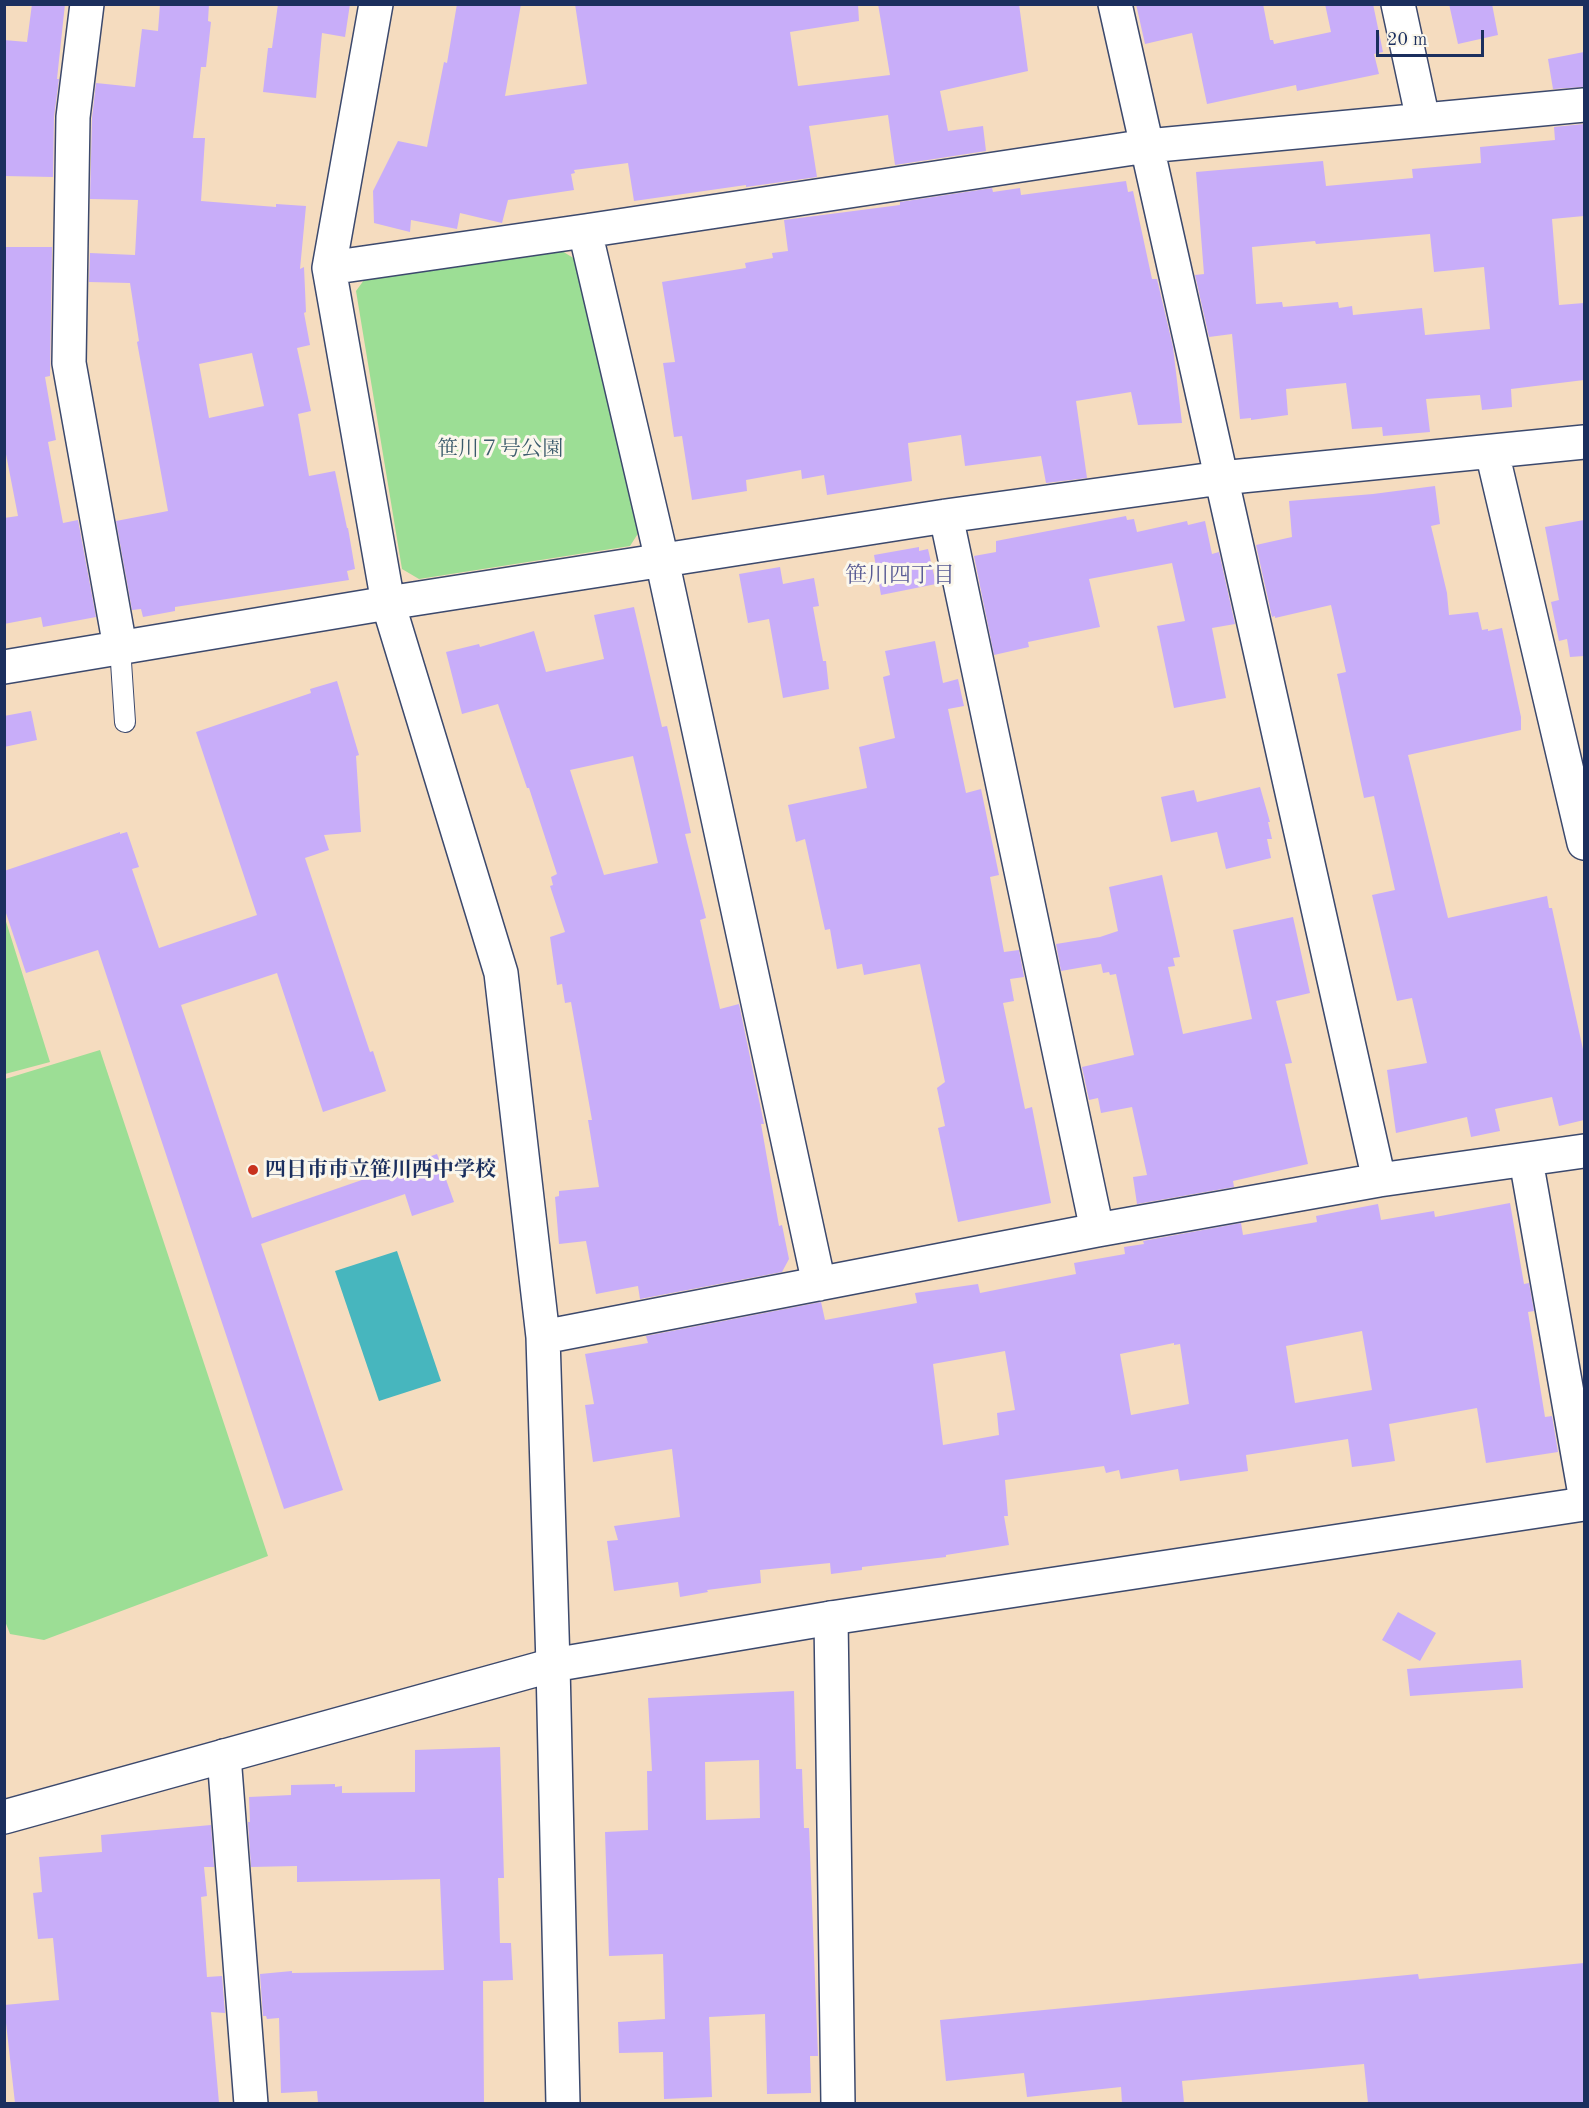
<!DOCTYPE html>
<html>
<head>
<meta charset="utf-8">
<style>
  body { margin:0 }
  #map { position:relative; width:1589px; height:2108px; overflow:hidden; background:#f5dcbf; font-family:"Old Standard TT",serif }
  canvas { display:block }
  .frame { position:absolute; inset:0; border:6px solid #1b2f5e; pointer-events:none }
  .scale { position:absolute; left:1376px; top:30px; width:108px; height:27px; box-sizing:border-box; border:3px solid #1b2f5e; border-top:0; padding-left:8px; font-size:18px; line-height:21px; white-space:nowrap; color:#1b2f5e; -webkit-text-stroke:4px #fbf7ec; paint-order:stroke }
</style>
</head>
<body>
<div id="map">
<canvas width="1589" height="2108"></canvas>
<div class="frame"></div>
<div class="scale">20 m</div>
</div>
<script>
const ctx = document.querySelector('canvas').getContext('2d');
ctx.lineJoin = 'round';
function fill(path, color) { ctx.fillStyle = color; ctx.fill(path, 'evenodd'); }
const poly = rows => new Path2D(rows.map(r => 'M' + r).join(''));
function strokePath(path, color, width, dash) { ctx.strokeStyle = color; ctx.lineWidth = width; ctx.lineCap = dash ? 'butt' : 'round'; ctx.setLineDash(dash || []); ctx.stroke(path); }
function drawText(font, color, halo, rows, align = 'center') {
  ctx.font = font + ' "Old Standard TT","Noto Serif JP",serif'; ctx.lineWidth = 6; ctx.setLineDash([]); ctx.textBaseline = 'middle'; ctx.strokeStyle = halo; ctx.fillStyle = color; for (const [text, x, y, turn = 0] of rows) {
    ctx.save(); ctx.translate(x, y); ctx.rotate((+turn || 0) * Math.PI / 180); ctx.textAlign = isNaN(turn) ? turn : align; if (halo) ctx.strokeText(text, 0, 0); ctx.fillText(text, 0, 0); ctx.restore();
  }
}
const green = poly([
  [562,251,575,259,639,532,630,546,419,579,402,569,356,291,364,280],
  [4,915,50,1062,5,1074,4,1074],
  [100,1050,268,1556,44,1640,10,1634,5,1621,5,1079]
]);
const water = poly([
  [397,1251,441,1381,379,1401,335,1271]
]);
const building = poly([
  [32,4,65,4,57,79,59,79,54,117,53,177,4,176,4,40,27,42],
  [160,4,209,4,208,21,211,22,206,67,201,67,193,138,205,138,201,201,276,207,276,204,306,206,300,269,304,267,306,312,304,313,310,345,297,348,311,411,298,414,309,476,335,471,347,528,348,528,355,569,347,571,349,580,175,607,175,611,143,617,141,609,132,610,116,521,168,511,137,342,139,341,130,283,89,282,90,253,135,255,138,200,90,199,92,118,96,83,135,87,142,29,158,31],
  [252,353,264,406,209,418,199,364],
  [278,4,350,4,345,37,322,33,316,98,263,92,268,48,272,48],
  [457,4,521,4,505,96,587,84,575,4,858,4,859,21,790,32,798,86,890,75,878,4,1019,4,1028,71,940,91,948,131,983,126,986,151,895,165,888,115,809,126,817,177,746,187,746,185,634,201,628,163,574,170,575,173,571,174,574,190,508,200,502,223,460,213,457,229,411,220,410,232,374,223,373,191,398,141,427,147,444,62,447,63],
  [1136,4,1263,4,1270,40,1273,40,1274,44,1331,32,1325,4,1373,4,1383,52,1374,54,1379,74,1297,91,1296,85,1207,104,1192,33,1145,44],
  [1449,4,1492,4,1498,35,1458,44],
  [1584,52,1584,87,1553,89,1548,59],
  [1584,124,1584,216,1552,219,1559,305,1584,303,1584,380,1511,389,1512,407,1482,410,1480,395,1426,399,1430,432,1383,436,1382,427,1352,429,1346,383,1286,389,1288,415,1251,420,1251,418,1240,419,1232,334,1209,337,1195,275,1204,274,1196,172,1323,161,1326,186,1413,178,1412,169,1481,163,1480,147,1555,140,1554,127],
  [1430,234,1434,272,1484,267,1490,329,1425,335,1422,308,1353,315,1352,306,1339,308,1338,302,1283,307,1282,302,1256,304,1252,247,1315,241,1316,244],
  [1126,181,1128,192,1133,191,1152,279,1157,279,1173,347,1182,423,1138,425,1131,392,1076,401,1087,478,1046,483,1041,456,965,466,961,435,908,443,912,481,827,495,824,475,802,479,801,470,746,480,747,491,692,500,682,436,674,437,663,363,675,362,662,282,746,268,745,263,773,258,772,253,788,251,784,220,900,205,900,202,992,188,993,192,1020,188,1021,195],
  [4,247,52,247,50,376,45,377,56,440,48,442,63,523,78,520,96,617,43,627,41,617,4,624,4,518,18,516,4,444],
  [1435,486,1440,524,1431,526,1447,593,1449,615,1478,612,1482,630,1488,629,1488,631,1502,628,1521,717,1521,730,1408,755,1448,918,1547,896,1549,908,1552,908,1584,1054,1584,1120,1559,1126,1552,1097,1495,1109,1500,1131,1471,1137,1467,1117,1396,1133,1387,1070,1427,1063,1412,998,1397,1001,1372,895,1395,890,1374,796,1364,798,1337,674,1346,672,1331,605,1275,618,1275,616,1272,617,1256,545,1292,537,1289,501,1373,494],
  [1126,516,1127,520,1134,519,1137,532,1187,521,1188,525,1205,521,1212,554,1219,552,1235,624,1212,628,1226,698,1174,708,1157,626,1185,621,1172,563,1089,579,1100,627,1028,642,1029,647,994,655,974,556,996,552,996,541],
  [1584,520,1584,656,1570,657,1567,639,1559,641,1551,602,1559,600,1545,527],
  [919,547,919,551,928,549,936,584,881,595,874,555],
  [780,567,783,584,814,578,819,606,813,607,823,661,826,661,829,689,783,698,769,619,748,623,739,574],
  [634,607,662,727,667,726,691,833,685,834,706,918,700,920,720,1009,739,1004,764,1124,761,1124,779,1226,782,1225,789,1259,782,1272,640,1299,638,1286,596,1294,586,1241,559,1244,555,1197,559,1196,559,1191,599,1187,588,1120,592,1120,571,1002,565,1003,562,984,557,985,550,937,565,932,550,886,553,885,551,877,557,874,529,788,527,788,498,704,462,714,446,652,479,644,480,647,534,631,546,672,604,659,594,615],
  [633,756,658,863,604,875,570,770],
  [935,641,943,683,958,679,964,706,948,709,966,793,981,789,999,875,990,877,1004,952,1019,950,1024,977,1010,979,1014,1001,1003,1003,1025,1109,1032,1107,1051,1203,958,1222,938,1128,945,1126,937,1088,945,1082,920,964,864,975,862,964,837,969,830,929,825,930,805,839,796,842,788,805,867,788,859,747,895,738,883,677,890,675,885,651],
  [337,681,359,755,356,756,361,832,324,835,329,850,305,858,370,1052,373,1051,386,1091,323,1112,277,973,181,1005,252,1218,437,1154,454,1202,412,1216,405,1194,261,1244,343,1490,284,1509,98,950,26,973,4,907,4,871,120,832,120,834,127,832,139,867,132,869,159,948,257,915,196,732,311,693,310,689],
  [31,711,37,740,4,747,4,716],
  [1260,787,1270,822,1268,822,1272,839,1267,839,1271,858,1226,869,1217,832,1171,842,1161,797,1194,790,1197,802],
  [1162,875,1180,957,1173,958,1175,966,1168,967,1183,1034,1252,1019,1233,930,1293,917,1310,993,1276,1001,1292,1063,1285,1064,1308,1164,1233,1181,1234,1187,1137,1204,1133,1177,1147,1175,1132,1107,1101,1113,1098,1098,1089,1100,1082,1067,1134,1055,1116,974,1110,975,1109,972,1103,973,1101,964,1061,971,1056,944,1100,937,1118,931,1109,887],
  [1510,1203,1524,1284,1529,1283,1534,1311,1528,1312,1545,1417,1552,1416,1558,1452,1486,1463,1477,1408,1389,1424,1395,1461,1368,1465,1352,1467,1348,1439,1246,1455,1248,1471,1180,1481,1178,1469,1121,1479,1119,1470,1106,1473,1104,1466,1005,1480,1008,1516,1004,1516,1009,1545,946,1555,946,1557,862,1567,862,1570,831,1574,830,1563,760,1570,761,1583,707,1590,708,1592,680,1597,678,1582,614,1591,607,1541,618,1540,614,1526,680,1517,672,1449,593,1462,585,1405,594,1404,585,1354,648,1343,646,1336,821,1302,825,1320,917,1303,915,1293,978,1284,980,1293,1076,1274,1074,1263,1125,1254,1124,1247,1144,1244,1143,1241,1241,1223,1243,1235,1317,1222,1316,1216,1378,1204,1381,1220,1434,1211,1435,1217],
  [1362,1331,1372,1390,1295,1403,1286,1346],
  [1174,1343,1174,1345,1180,1344,1189,1404,1131,1415,1120,1354],
  [1005,1351,1015,1410,997,1413,999,1435,943,1445,933,1364],
  [1398,1612,1436,1633,1420,1661,1382,1640],
  [1521,1660,1523,1688,1410,1696,1407,1669],
  [794,1691,796,1769,802,1769,804,1828,809,1828,818,2056,810,2056,811,2093,767,2094,765,2014,709,2017,712,2097,664,2099,663,2052,619,2053,618,2022,665,2019,663,1954,609,1956,605,1832,648,1830,647,1771,652,1771,648,1698],
  [759,1760,760,1818,706,1820,705,1762],
  [500,1747,504,1878,498,1878,500,1943,511,1943,513,1980,483,1981,484,2103,318,2103,317,2091,281,2093,279,2018,267,2019,266,2016,263,2016,260,1974,292,1971,292,1973,444,1970,440,1879,297,1882,297,1866,251,1867,248,1822,250,1822,249,1797,291,1795,291,1785,335,1784,335,1787,342,1786,342,1793,415,1792,415,1750],
  [211,1825,214,1867,204,1867,207,1896,201,1897,207,1977,222,1976,225,2013,211,2012,219,2103,15,2103,4,2005,59,2000,53,1938,38,1939,33,1893,42,1892,39,1857,102,1852,101,1835],
  [1584,1963,1584,2103,1368,2103,1364,2064,1182,2081,1184,2103,1122,2103,1121,2087,1027,2097,1024,2073,946,2081,940,2020,1418,1974,1419,1979]
]);
const lane = poly([
  [120,647,125,722]
]);
const street = poly([
  [87,4,73,117,69,363,120,647],
  [376,4,329,268,388,603,501,973,543,1337,553,1665],
  [1115,4,1379,1180],
  [1398,4,1423,120],
  [585,231,662,560,819,1284],
  [329,268,585,231,1147,146,1584,105],
  [1492,452,1584,843],
  [946,516,1097,1230],
  [4,667,388,603,946,516,1221,478,1584,442],
  [1526,1160,1584,1489],
  [543,1337,1097,1230,1379,1180,1584,1151],
  [831,1618,838,2104],
  [224,1756,251,2104]
]);
const secondary = poly([
  [553,1665,563,2104],
  [4,1817,553,1665,831,1618,1584,1504]
]);
const markers = [
  [253,1170,6,"#c8321e"]
];
const parkNames = [
  ["笹川７号公園",500,449]
];
const poiNames = [
  ["四日市市立笹川西中学校",265,1170]
];
const neighbourhoodNames = [
  ["笹川四丁目",900,576]
];
fill(green, '#9cde95');
fill(water, '#47b6be');
fill(building, '#c8adf9');
strokePath(lane, '#3c496d', 22);
strokePath(street, '#3c496d', 36);
strokePath(secondary, '#3c496d', 36);
strokePath(lane, '#fff', 20);
strokePath(street, '#fff', 33);
strokePath(secondary, '#fff', 33);
for (const [x, y, r, color] of markers) { const dot = new Path2D(); dot.arc(x, y, r, 0, 2 * Math.PI); ctx.fillStyle = color; ctx.fill(dot); strokePath(dot, '#fbf7ec', 2); }
drawText('21px', '#3b5b6c', '#fbf7ec', parkNames);
drawText('bold 21px', '#1b2f5e', '#fbf7ec', poiNames, 'left');
drawText('22px', '#585b94', '#fbf7ec', neighbourhoodNames);
</script>
</body>
</html>
